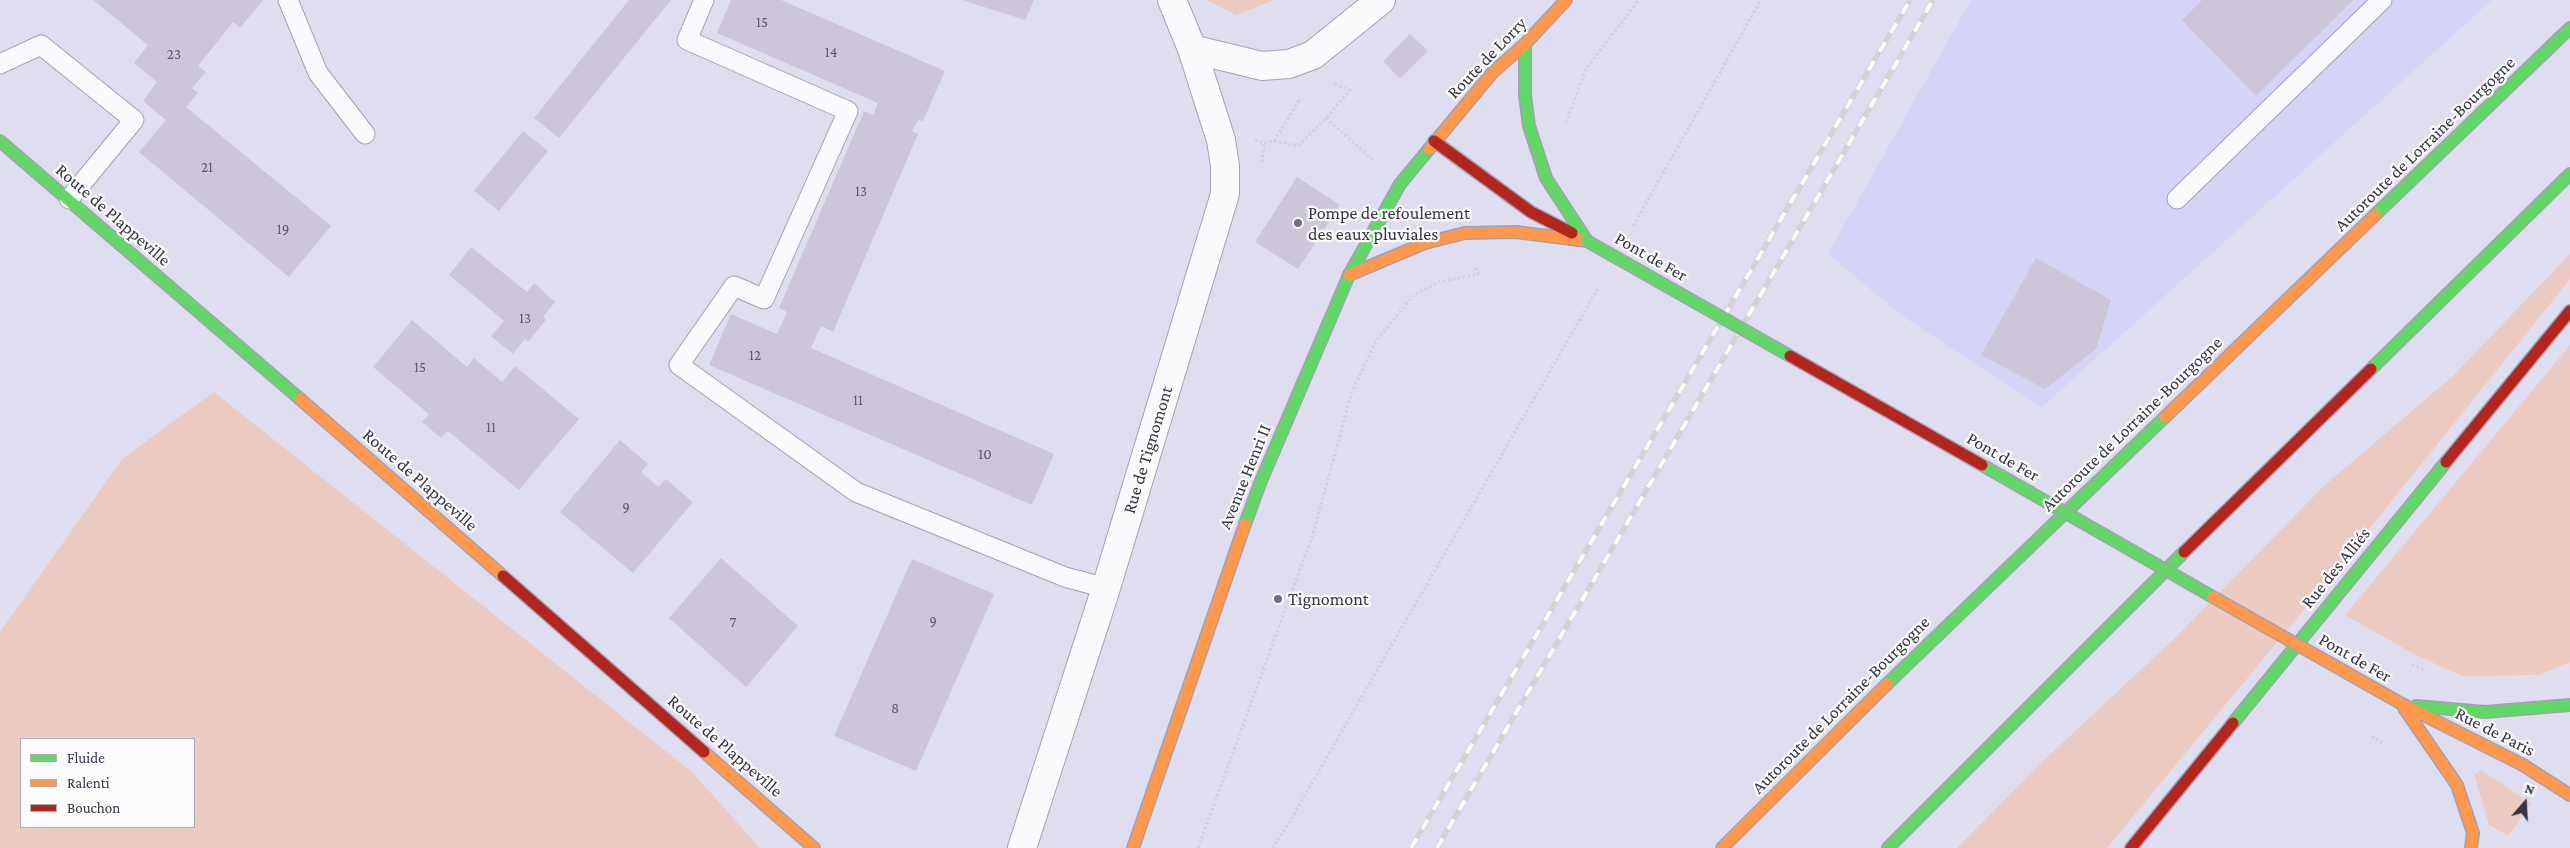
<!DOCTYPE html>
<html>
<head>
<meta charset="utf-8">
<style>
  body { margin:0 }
  #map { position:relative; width:2570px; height:848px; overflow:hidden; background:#dfdef0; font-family:"Crimson Pro",serif }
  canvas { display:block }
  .legend { position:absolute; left:20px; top:738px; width:175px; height:90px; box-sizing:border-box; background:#fbfbfb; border:1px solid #ababb3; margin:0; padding:6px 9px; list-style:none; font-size:15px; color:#343247 }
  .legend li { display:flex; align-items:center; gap:10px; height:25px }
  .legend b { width:25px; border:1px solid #ababb3 }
  .north { position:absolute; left:2500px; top:778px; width:50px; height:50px; -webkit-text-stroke:4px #fbfbfb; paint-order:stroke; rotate:19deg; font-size:14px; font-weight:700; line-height:20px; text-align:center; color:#343247 }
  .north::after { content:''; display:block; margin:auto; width:18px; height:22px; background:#343247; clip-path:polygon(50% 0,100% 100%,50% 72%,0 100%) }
</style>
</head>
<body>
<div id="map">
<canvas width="2570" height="848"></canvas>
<ul class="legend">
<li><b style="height:6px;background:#63d668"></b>Fluide</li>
<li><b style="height:6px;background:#ff974d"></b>Ralenti</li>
<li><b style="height:6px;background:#b3261e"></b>Bouchon</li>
</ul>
<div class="north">N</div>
</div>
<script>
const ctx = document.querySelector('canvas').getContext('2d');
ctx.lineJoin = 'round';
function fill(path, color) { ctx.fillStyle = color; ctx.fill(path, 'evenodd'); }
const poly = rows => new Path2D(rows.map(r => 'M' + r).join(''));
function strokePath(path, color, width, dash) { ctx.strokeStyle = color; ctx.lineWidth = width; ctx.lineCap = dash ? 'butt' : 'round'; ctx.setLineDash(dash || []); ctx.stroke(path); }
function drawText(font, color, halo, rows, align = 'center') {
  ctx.font = font + ' "Crimson Pro",serif'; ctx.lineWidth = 4.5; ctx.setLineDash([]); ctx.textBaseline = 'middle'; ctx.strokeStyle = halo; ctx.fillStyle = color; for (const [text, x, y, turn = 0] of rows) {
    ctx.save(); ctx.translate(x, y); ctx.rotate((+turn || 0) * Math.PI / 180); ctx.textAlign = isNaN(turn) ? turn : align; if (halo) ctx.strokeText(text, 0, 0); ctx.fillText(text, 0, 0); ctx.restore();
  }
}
const built = poly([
  [1971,0,2492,0,2041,408,1901,315,1828,254]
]);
const green = poly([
  [1206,0,1274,0,1237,15],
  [2570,254,2570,279,2321,589,2107,848,1957,848,2043,761,2174,639,2325,485,2453,376],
  [2570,345,2570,662,2538,675,2462,676,2416,655,2345,615],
  [214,392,692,772,760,848,0,848,0,632,122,459],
  [21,739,194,739,194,827,21,827],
  [2481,770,2531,803,2510,834,2507,835,2489,825,2474,774]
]);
const building = poly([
  [93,0,263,0,240,28,233,22,198,66,206,72,192,88,198,93,186,107,331,226,289,277,139,152,166,120,143,101,157,82,134,63,148,45],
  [629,0,671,0,559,138,534,118],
  [731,0,781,0,945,71,923,121,918,120,912,131,918,134,833,332,821,326,811,348,1054,454,1032,505,709,365,731,314,777,334,787,312,779,308,864,111,873,115,878,103,717,33],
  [962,0,1034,0,1025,20],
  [2202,0,2353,0,2256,96,2182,20],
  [1410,34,1428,51,1400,79,1383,61],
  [523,131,548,151,499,211,474,191],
  [1297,177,1340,205,1298,269,1255,242],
  [471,247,527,292,534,283,555,302,543,317,546,320,528,342,525,339,513,354,491,336,504,321,449,275],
  [2036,258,2111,300,2096,349,2045,389,1981,355],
  [412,320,467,367,474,358,502,382,515,366,579,419,519,490,448,431,441,438,422,422,429,414,373,367],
  [620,440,648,464,641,472,658,487,666,479,693,502,633,573,560,512],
  [721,558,798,626,746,687,669,618],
  [912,559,994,594,916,771,834,736]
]);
const path = poly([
  [1326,118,1373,160],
  [1566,123,1586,69,1639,0],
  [1255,140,1264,143,1274,141,1300,99],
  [1274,141,1298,146,1326,118,1350,90,1332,83],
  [1262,162,1264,143],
  [1633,226,1761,0],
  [2412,664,2425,670],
  [2372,736,2384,744],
  [1198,848,1313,534,1352,391,1376,341,1413,296,1439,282,1478,274,1476,268],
  [1272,848,1286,828,1598,288]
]);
const lane = poly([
  [288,0,318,73,365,134],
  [704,0,687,40,848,111,764,299,734,286,679,365,856,492,1065,577,1106,588],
  [0,64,41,45,134,120,69,199],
  [2177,199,2382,0]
]);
const street = poly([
  [1192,49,1262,66,1289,64,1313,55,1381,0],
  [1022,848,1106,588,1225,194,1225,166,1221,140,1192,49,1172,0]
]);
const fast = poly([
  [1525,44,1525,95,1529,126,1546,178,1587,241],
  [0,141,300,399],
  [2375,215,2570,28],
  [2371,369,2570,174],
  [1245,524,1261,481,1349,275,1400,184,1429,149],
  [1887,684,2165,417],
  [2416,706,2485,712,2570,705],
  [2233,723,2446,462],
  [1888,848,2184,552]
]);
const slow = poly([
  [1429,149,1493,72,1525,44,1566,0],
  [1349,275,1425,243,1465,233,1516,232,1587,241],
  [300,399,503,576],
  [2165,417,2375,215],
  [2402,704,2523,765,2570,795],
  [2404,708,2457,785,2473,833,2471,848],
  [704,752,814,848],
  [1133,848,1245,524],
  [1722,848,1887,684]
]);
const jam = poly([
  [1434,141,1531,212,1572,233],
  [2446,462,2570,311],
  [2184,552,2371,369],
  [503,576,704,752],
  [2131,848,2233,723]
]);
const rail = poly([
  [1411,848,1910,0],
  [1437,848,1933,0]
]);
const fastBridge = poly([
  [1587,241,1790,356],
  [1982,465,2213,597]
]);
const slowBridge = poly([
  [2213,597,2402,704]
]);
const jamBridge = poly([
  [1790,356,1982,465]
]);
const markers = [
  [1298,223,5,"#706e82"],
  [1278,599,5,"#706e82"]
];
const numberNames = [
  ["15",762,22],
  ["14",831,52],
  ["23",174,54],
  ["21",207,167],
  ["13",861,191],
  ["19",283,229],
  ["13",525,318],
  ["12",755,355],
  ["15",420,367],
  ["11",858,400],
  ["11",491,427],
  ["10",985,454],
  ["9",626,507],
  ["9",933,621],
  ["7",733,622],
  ["8",895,708]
];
const streetNames = [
  ["Route de Lorry",1487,58,-46],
  ["Autoroute de Lorraine-Bourgogne",2425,144,-44],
  ["Route de Plappeville",113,215,41],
  ["Pont de Fer",1651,257,30],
  ["Autoroute de Lorraine-Bourgogne",2132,424,-44],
  ["Rue de Tignomont",1148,450,-73],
  ["Pont de Fer",2003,457,30],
  ["Avenue Henri II",1245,477,-68],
  ["Route de Plappeville",420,480,41],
  ["Rue des Alliés",2336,568,-51],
  ["Pont de Fer",2355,658,30],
  ["Autoroute de Lorraine-Bourgogne",1841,705,-45],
  ["Rue de Paris",2495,732,27],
  ["Route de Plappeville",725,746,41]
];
const poiNames = [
  ["Pompe de refoulement",1308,213],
  ["des eaux pluviales",1308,234],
  ["Tignomont",1288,599]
];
fill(built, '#d6d4f6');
fill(green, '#eccbc2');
fill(building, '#ccc6d8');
strokePath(lane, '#a2a0b2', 21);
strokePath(street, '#a2a0b2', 30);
strokePath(fast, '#a2a0b2', 14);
strokePath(slow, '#a2a0b2', 14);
strokePath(jam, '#a2a0b2', 14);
strokePath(path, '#d1d1d6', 3, [2.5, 2.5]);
strokePath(lane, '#fafafd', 19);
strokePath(street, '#fafafd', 28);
strokePath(fast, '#63d668', 11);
strokePath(slow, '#ff974d', 11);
strokePath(jam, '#b3261e', 11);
strokePath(rail, '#d2d2d7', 5.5);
strokePath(rail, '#fbfbfb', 4, [11]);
strokePath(fastBridge, '#a2a0b2', 14, []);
strokePath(slowBridge, '#a2a0b2', 14, []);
strokePath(jamBridge, '#a2a0b2', 14, []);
strokePath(fastBridge, '#63d668', 11);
strokePath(slowBridge, '#ff974d', 11);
strokePath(jamBridge, '#b3261e', 11);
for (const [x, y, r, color] of markers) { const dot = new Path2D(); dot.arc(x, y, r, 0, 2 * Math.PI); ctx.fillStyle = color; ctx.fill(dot); strokePath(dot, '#fbfbfb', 2); }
drawText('15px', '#5c586d', null, numberNames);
drawText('18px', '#343247', '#fbfbfb', streetNames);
drawText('18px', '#343247', '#fbfbfb', poiNames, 'left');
</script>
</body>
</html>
